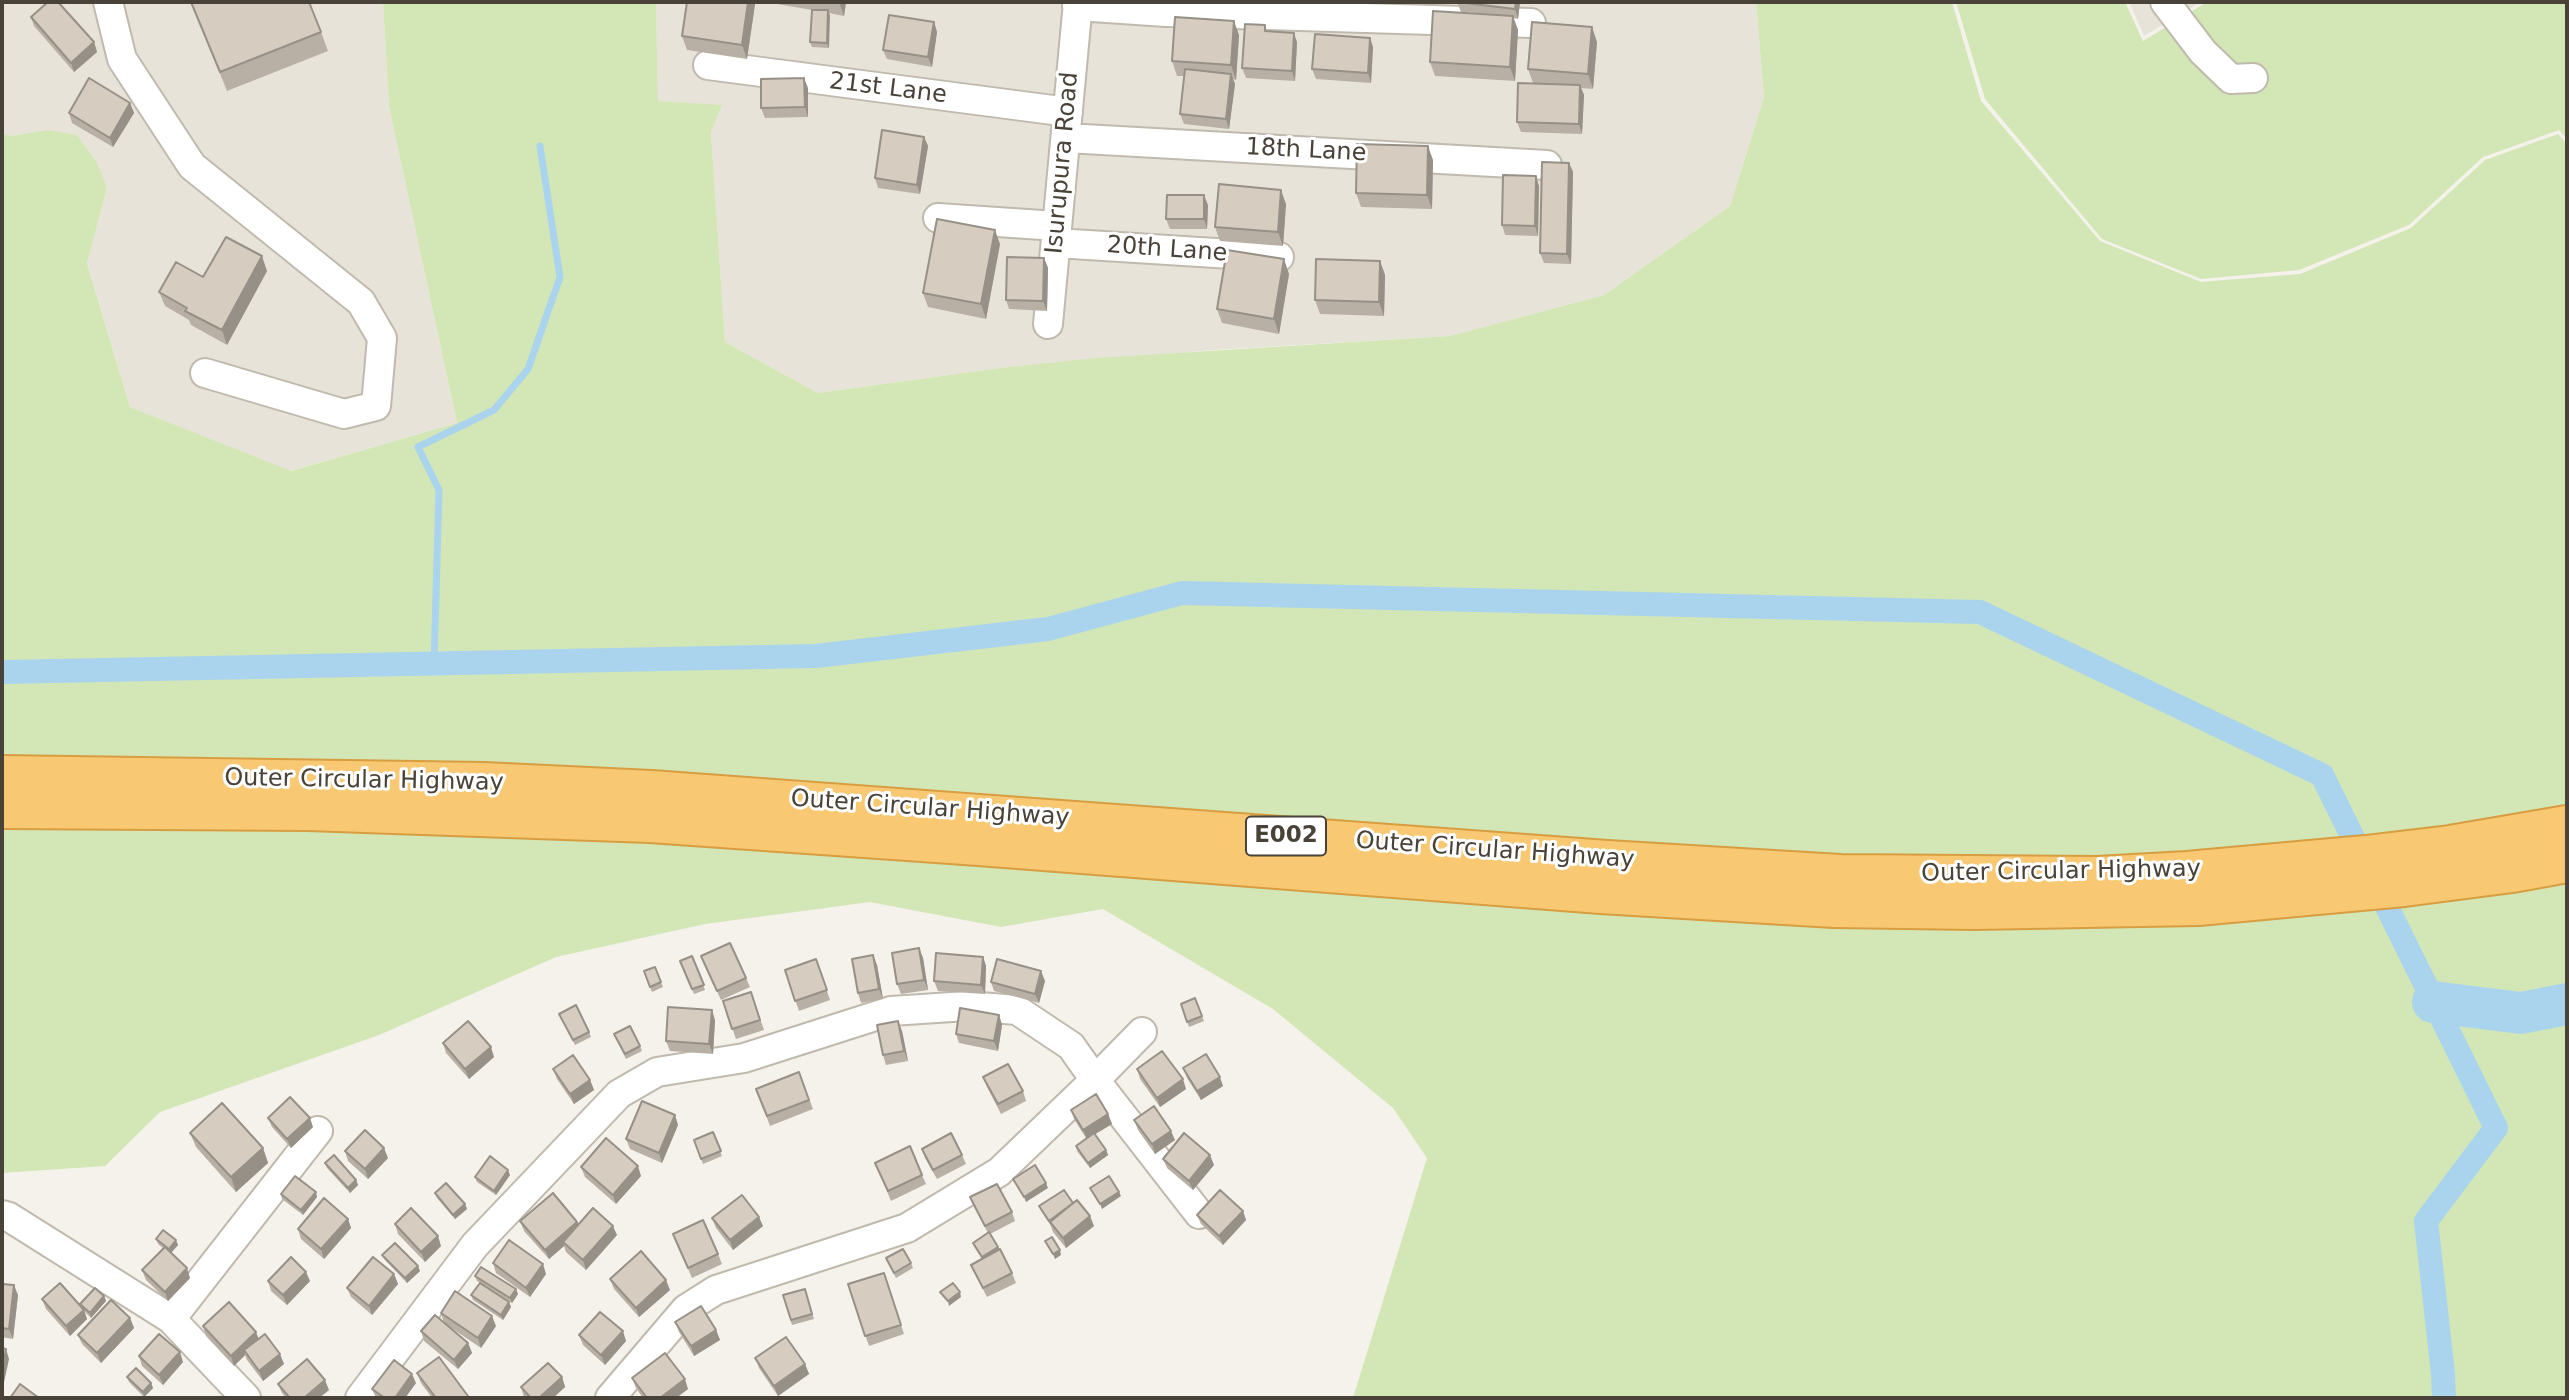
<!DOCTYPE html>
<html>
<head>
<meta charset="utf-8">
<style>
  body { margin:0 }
  #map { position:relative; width:2569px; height:1400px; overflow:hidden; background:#f5f1eb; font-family:"DejaVu Sans",sans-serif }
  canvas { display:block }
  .frame { position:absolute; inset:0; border:4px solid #494239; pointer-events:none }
</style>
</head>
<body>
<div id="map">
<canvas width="2569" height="1400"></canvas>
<div class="frame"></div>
</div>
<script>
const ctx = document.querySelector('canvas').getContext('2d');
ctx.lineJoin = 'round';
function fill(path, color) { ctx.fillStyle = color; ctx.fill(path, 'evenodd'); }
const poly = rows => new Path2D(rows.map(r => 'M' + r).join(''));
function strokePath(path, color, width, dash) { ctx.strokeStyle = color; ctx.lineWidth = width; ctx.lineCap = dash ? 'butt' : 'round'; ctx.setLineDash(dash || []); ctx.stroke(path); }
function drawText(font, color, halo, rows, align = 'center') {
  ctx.font = font + ' "DejaVu Sans",sans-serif'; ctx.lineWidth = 6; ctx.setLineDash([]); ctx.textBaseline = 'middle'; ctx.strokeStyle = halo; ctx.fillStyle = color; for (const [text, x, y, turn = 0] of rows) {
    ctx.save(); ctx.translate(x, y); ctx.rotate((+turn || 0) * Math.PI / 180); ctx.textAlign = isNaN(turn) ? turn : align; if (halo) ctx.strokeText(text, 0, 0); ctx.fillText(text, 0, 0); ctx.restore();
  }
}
const residential = poly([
  [2,2,383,2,389,107,457,423,290,471,130,407,87,262,107,188,47,130,10,136,2,132],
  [656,2,1756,2,1764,97,1730,206,1604,295,1450,336,1213,350,1000,368,818,393,725,342,711,132,721,106,658,101],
  [2129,2,2201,2,2144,36]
]);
const green = poly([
  [383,2,656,2,658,101,722,105,711,132,725,342,818,393,1000,368,1096,358,1450,336,1604,295,1730,206,1764,97,1756,2,1952,2,1981,101,2100,241,2201,282,2300,274,2411,228,2485,160,2558,134,2567,144,2567,1398,1353,1398,1427,1158,1393,1108,1273,1009,1103,909,1001,927,870,902,705,924,556,957,379,1035,160,1112,105,1166,2,1173,2,132,10,136,47,130,77,135,97,163,107,188,87,263,130,407,291,471,457,423,389,107],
  [1956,2,2125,2,2143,41,2207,2,2567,2,2567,139,2559,130,2483,157,2409,225,2299,270,2201,279,2102,239,1985,99]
]);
const stream = poly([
  [434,664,439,490,418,447,494,410,528,369,560,277,540,146]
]);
const canal = poly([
  [2,672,816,656,1048,629,1182,593,1980,612,2322,775,2496,1128,2426,1221,2443,1374,2444,1398]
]);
const river = poly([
  [2433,1002,2521,1013,2567,1004]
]);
const minor = poly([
  [108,2,122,59,192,166,361,302,382,338,376,406,344,414,205,373],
  [2165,2,2203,52,2231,79,2253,78],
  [1077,6,1166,12,1531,23],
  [708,65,1068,112],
  [1066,138,1547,165],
  [938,218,1057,226],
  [1056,243,1279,257],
  [1048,324,1078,2],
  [2,1215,9,1217,171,1319,246,1398],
  [171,1319,318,1131],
  [360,1398,475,1245,619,1094,657,1072,744,1058,891,1011,967,1006,1017,1010,1071,1046,1095,1080,1199,1214],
  [610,1398,686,1309,716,1290,907,1228,999,1172,1095,1080,1142,1032]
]);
const highway = poly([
  [2,775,484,782,651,790,1607,860,1840,874,2097,876,2187,871,2366,855,2450,845,2567,825],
  [2,809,308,811,650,823,979,846,1601,894,1834,908,1974,910,2198,906,2404,887,2512,873,2567,863]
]);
const wall = poly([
  [191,2,321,32,328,51,227,91],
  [771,2,846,2,844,16,829,13,829,48,812,47,810,42,812,10,771,3],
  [1457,2,1520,2,1518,19,1513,18,1518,30,1515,81,1435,76,1430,62,1476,13,1461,12],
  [755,4,747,59,687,50,682,36],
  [31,17,94,42,97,52,74,72,34,26],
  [934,22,937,32,932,67,887,59,883,50],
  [1239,35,1236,80,1233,79,1235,84,1229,129,1184,124,1180,114,1184,76,1177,76,1172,61],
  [1370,38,1373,47,1371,83,1316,79,1312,69],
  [1297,42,1295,81,1246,78,1242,68],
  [1597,42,1593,89,1581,88,1584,95,1582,134,1521,132,1517,122,1533,83,1528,69],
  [808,88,808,117,765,118,761,108],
  [130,103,134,113,113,147,72,123,69,113],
  [924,137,928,146,920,194,878,188,875,178],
  [1433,160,1432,209,1361,207,1356,193],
  [1569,163,1573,172,1571,264,1544,263,1540,253],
  [1539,186,1538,236,1505,235,1502,225],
  [1286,204,1283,246,1220,241,1215,227],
  [1208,205,1207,229,1170,229,1166,219],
  [1000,244,986,319,928,307,923,293],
  [1044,258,1048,268,1047,311,1009,309,1006,300],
  [1380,261,1385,275,1384,316,1320,314,1315,300],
  [267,271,227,345,191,325,189,320,165,306,159,292,203,277],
  [1289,274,1279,334,1222,323,1217,309],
  [919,948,923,958,928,990,901,994,897,984],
  [692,956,705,990,694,994,680,961],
  [701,956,746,978,750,987,721,1000],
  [983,957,986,966,985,994,938,991,934,981],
  [816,959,830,1000,799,1011,785,970],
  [877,965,883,999,861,1003,858,993],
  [655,967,663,987,652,992,644,971],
  [1045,981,1039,1003,994,991,991,982],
  [751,992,764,1030,736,1039,723,1001],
  [1195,998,1204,1021,1189,1027,1181,1004],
  [559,1014,589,1032,591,1037,575,1045],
  [999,1015,1002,1025,998,1051,959,1043,956,1034],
  [715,1020,713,1054,670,1051,666,1041],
  [902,1031,908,1061,886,1065,883,1055],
  [616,1039,640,1046,642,1051,626,1059],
  [443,1043,494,1057,469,1079,446,1053],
  [1183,1068,1223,1086,1201,1100,1187,1078],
  [553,1069,590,1080,594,1090,574,1104,557,1079],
  [1137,1069,1186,1089,1160,1107,1140,1079],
  [799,1072,813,1109,770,1126,756,1089],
  [983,1077,1023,1091,1026,1101,1001,1114,987,1087],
  [1071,1110,1108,1114,1112,1124,1095,1134,1106,1150,1108,1155,1090,1168,1077,1151,1076,1146,1086,1138,1074,1119],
  [268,1118,313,1127,291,1148,272,1127],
  [1134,1120,1175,1140,1155,1154,1138,1130],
  [678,1125,662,1163,630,1149,626,1139],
  [713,1132,722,1156,703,1164,694,1140],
  [190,1133,263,1148,268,1163,236,1192,196,1147],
  [922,1149,962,1155,966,1164,937,1179,925,1158],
  [345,1151,388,1158,368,1179,348,1161],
  [1163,1159,1214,1165,1193,1190,1167,1168],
  [325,1163,356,1180,358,1185,350,1193,327,1168],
  [875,1163,922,1175,926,1184,891,1201],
  [581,1167,641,1176,616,1204,585,1177],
  [510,1175,496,1195,477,1182,475,1177],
  [435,1193,465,1204,467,1209,455,1219,437,1198],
  [281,1194,317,1197,303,1215,282,1199],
  [970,1197,1012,1212,1015,1221,990,1234,1012,1273,1016,1283,987,1297,975,1274,971,1265,982,1259,975,1248,973,1243,988,1233,974,1207],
  [1073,1203,1094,1226,1066,1248,1053,1232,1051,1226,1041,1211,1039,1206],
  [1243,1211,1246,1220,1223,1245,1201,1224,1197,1215],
  [712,1218,763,1226,733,1250,716,1228],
  [348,1219,351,1228,324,1259,301,1239,298,1229],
  [520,1221,577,1222,578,1224,617,1235,586,1270,566,1252,564,1246,549,1259,524,1231],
  [395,1224,441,1246,425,1262,398,1234],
  [673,1234,718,1254,722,1264,692,1278],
  [156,1239,178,1245,171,1253,190,1278,168,1301,146,1280,142,1270,163,1248,158,1244],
  [382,1255,420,1271,407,1283,384,1259],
  [886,1258,911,1263,913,1268,896,1278],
  [493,1263,546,1274,530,1297,496,1273],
  [884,1273,904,1334,869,1346,848,1284],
  [394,1274,398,1284,372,1315,351,1297,347,1288],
  [475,1276,518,1294,512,1303,477,1281],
  [610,1279,670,1290,639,1317,614,1289],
  [268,1281,310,1281,287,1305,271,1291],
  [2,1284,18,1295,13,1339,2,1337],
  [805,1289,814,1319,792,1325,783,1295],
  [471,1295,509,1302,511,1307,503,1320,473,1300],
  [104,1296,106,1301,91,1318,84,1311,87,1319,70,1336,46,1309,42,1299,81,1307,80,1304],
  [441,1313,496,1326,481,1348,444,1323],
  [130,1318,134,1328,101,1363,82,1344,78,1335],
  [675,1322,716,1330,720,1340,694,1356,679,1332],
  [203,1326,259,1338,284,1364,263,1381,247,1360,245,1355,234,1366,206,1336],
  [421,1331,468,1343,472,1353,458,1369,424,1341],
  [579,1335,626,1341,605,1365,583,1345],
  [139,1356,183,1362,163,1385,142,1366],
  [755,1358,805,1364,809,1374,778,1396,759,1368],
  [417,1373,468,1396,468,1398,432,1398,421,1383],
  [127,1377,151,1383,153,1388,144,1397,129,1382],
  [562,1377,565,1387,553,1398,526,1398,524,1397,521,1387],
  [632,1378,688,1389,676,1398,643,1398,636,1388],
  [416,1383,405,1398,376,1398,372,1389],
  [278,1384,329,1390,319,1398,286,1398,282,1393]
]);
const shadedWall = poly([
  [748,2,754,2,755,4,747,59,742,45],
  [839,2,846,2,844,16],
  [1516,2,1520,2,1518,19,1515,9],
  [828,10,830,15,829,48,827,43],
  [1513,16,1518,30,1515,81,1510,67],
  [1234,21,1239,35,1236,80,1231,65],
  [934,22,937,32,932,67,928,57],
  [1592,27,1597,42,1593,89,1588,74],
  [1294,33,1297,42,1295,81,1292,71],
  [1370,38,1373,47,1371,83,1368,73],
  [94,42,97,52,74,72,71,63],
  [1231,74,1235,84,1229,129,1226,119],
  [804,78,808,88,808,117,805,107],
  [1580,85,1584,95,1582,134,1579,124],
  [130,103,134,113,113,147,110,138],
  [924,137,928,146,920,194,917,185],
  [1428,146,1433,160,1432,209,1427,195],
  [1569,163,1573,172,1571,264,1567,254],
  [1536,176,1539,186,1538,236,1535,226],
  [1281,190,1286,204,1283,246,1278,232],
  [1204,195,1208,205,1207,229,1204,219],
  [995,230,1000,244,986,319,981,304],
  [262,256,267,271,227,345,222,330],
  [1044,258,1048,268,1047,311,1043,301],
  [1284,259,1289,274,1279,334,1274,319],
  [1380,261,1385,275,1384,316,1379,302],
  [919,948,923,958,928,990,924,980],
  [873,955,877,965,883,999,879,989],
  [983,957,986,966,985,994,981,985],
  [1041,971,1045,981,1039,1003,1035,994],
  [712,1010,715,1020,713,1054,709,1044],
  [999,1015,1002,1025,998,1051,994,1041],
  [898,1021,902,1031,908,1061,904,1051],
  [491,1047,494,1057,469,1079,465,1069],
  [1220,1077,1223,1086,1201,1100,1197,1091],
  [1183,1079,1186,1089,1160,1107,1157,1098],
  [590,1080,594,1090,574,1104,570,1094],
  [1108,1114,1112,1124,1087,1139,1083,1130],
  [675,1115,678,1125,662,1163,659,1153],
  [310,1118,313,1127,291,1148,287,1139],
  [1171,1131,1175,1140,1155,1154,1152,1144],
  [263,1148,268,1163,236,1192,231,1177],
  [384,1148,388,1158,368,1179,365,1169],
  [1106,1150,1108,1155,1090,1168,1088,1163],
  [1210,1155,1214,1165,1193,1190,1189,1181],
  [638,1166,641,1176,616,1204,613,1195],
  [508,1170,510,1175,496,1195,494,1191],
  [356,1180,358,1185,350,1193,348,1188],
  [1046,1183,1048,1188,1026,1202,1024,1197],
  [316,1192,317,1197,303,1215,301,1210],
  [1119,1192,1121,1196,1102,1209,1100,1204],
  [465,1204,467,1209,455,1219,453,1215],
  [1243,1211,1246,1220,1223,1245,1219,1236],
  [1090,1216,1094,1226,1066,1248,1063,1238],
  [759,1217,763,1226,733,1250,730,1240],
  [348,1219,351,1228,324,1259,321,1249],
  [577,1222,581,1231,563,1242,564,1246,549,1259,545,1250],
  [613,1226,617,1235,586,1270,583,1260],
  [438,1236,441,1246,425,1262,421,1252],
  [176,1240,178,1245,170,1254,169,1249],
  [998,1247,1000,1251,984,1262,982,1257],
  [1060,1250,1061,1255,1055,1259,1053,1254],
  [543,1264,546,1274,530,1297,526,1288],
  [418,1266,420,1271,407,1283,405,1278],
  [187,1268,190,1278,168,1301,165,1292],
  [306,1272,310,1281,287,1305,283,1295],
  [394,1274,398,1284,372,1315,369,1306],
  [666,1280,670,1290,639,1317,636,1308],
  [14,1285,18,1295,13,1339,9,1329],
  [516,1289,518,1294,512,1303,510,1298],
  [960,1292,961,1297,949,1306,948,1301],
  [104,1296,106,1301,91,1318,90,1313],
  [509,1302,511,1307,503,1320,501,1315],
  [84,1310,87,1319,70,1336,66,1326],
  [492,1316,496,1326,481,1348,478,1338],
  [130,1318,134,1328,101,1363,97,1353],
  [716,1330,720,1340,694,1356,691,1346],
  [623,1331,626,1341,605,1365,601,1355],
  [256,1332,260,1342,244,1350,245,1355,234,1366,231,1356],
  [468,1343,472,1353,458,1369,454,1360],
  [6,1349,9,1359,3,1387,2,1383,2,1368],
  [180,1352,183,1362,163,1385,159,1375],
  [280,1354,284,1364,263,1381,259,1371],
  [805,1364,809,1374,778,1396,774,1386],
  [412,1374,416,1383,405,1398,395,1398],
  [562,1377,565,1387,553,1398,539,1398],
  [685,1379,688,1389,676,1398,660,1398],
  [325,1380,329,1390,319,1398,304,1398],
  [151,1383,153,1388,144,1397,143,1392]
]);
const building = poly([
  [48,2,58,2,94,42,71,63,31,17,48,2],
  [191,2,309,2,321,32,220,72,191,2],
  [687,2,748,2,742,45,682,36,687,2],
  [1457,2,1516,2,1515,9,1457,2],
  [812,10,828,10,827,43,810,42,812,10],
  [1433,11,1513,16,1510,67,1430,62,1433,11],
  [889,15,934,22,928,57,883,50,889,15],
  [1175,17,1234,21,1231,65,1172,61,1175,17],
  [1532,22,1592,27,1588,74,1528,69,1532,22],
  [1245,24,1265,25,1265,31,1294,33,1292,71,1242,68,1245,24],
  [1315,34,1370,38,1368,73,1312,69,1315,34],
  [1185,69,1231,74,1226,119,1180,114,1185,69],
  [89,78,130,103,110,138,69,113,89,78],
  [804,78,805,107,761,108,761,79,804,78],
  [1518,83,1580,85,1579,124,1517,122,1518,83],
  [882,130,924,137,917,185,875,178,882,130],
  [1357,144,1428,146,1427,195,1356,193,1357,144],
  [1542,162,1569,163,1567,254,1540,253,1542,162],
  [1503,175,1536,176,1535,226,1502,225,1503,175],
  [1219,184,1281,190,1278,232,1215,227,1219,184],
  [1167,195,1204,195,1204,219,1166,219,1167,195],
  [937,219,995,230,981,304,923,293,937,219],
  [226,237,262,256,222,330,185,311,187,308,159,292,176,262,203,277,226,237],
  [1227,250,1284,259,1274,319,1217,309,1227,250],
  [1007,257,1044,258,1043,301,1006,300,1007,257],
  [1316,259,1380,261,1379,302,1315,300,1316,259],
  [730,943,746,978,717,991,701,956,730,943],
  [919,948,924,980,897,984,892,953,919,948],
  [936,953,983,957,981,985,934,981,936,953],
  [873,955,879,989,858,993,852,959,873,955],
  [692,956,704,985,692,989,680,961,692,956],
  [816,959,827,990,795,1001,785,970,816,959],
  [997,959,1041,971,1035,994,991,982,997,959],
  [655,967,661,982,650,987,644,971,655,967],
  [751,992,760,1020,732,1029,723,1001,751,992],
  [1195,998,1202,1016,1187,1022,1181,1004,1195,998],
  [576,1005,589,1032,573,1040,559,1014,576,1005],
  [668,1007,712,1010,709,1044,666,1041,668,1007],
  [960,1008,999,1015,994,1041,956,1034,960,1008],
  [468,1021,491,1047,465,1069,443,1043,468,1021],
  [898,1021,904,1051,883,1055,877,1025,898,1021],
  [630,1026,640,1046,625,1054,614,1034,630,1026],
  [1162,1051,1183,1079,1157,1098,1137,1069,1162,1051],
  [1206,1054,1220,1077,1197,1091,1183,1068,1206,1054],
  [573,1055,590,1080,570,1094,553,1069,573,1055],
  [1008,1064,1023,1091,998,1104,983,1077,1008,1064],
  [799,1072,809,1100,767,1116,756,1089,799,1072],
  [1096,1094,1108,1114,1083,1130,1071,1110,1096,1094],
  [290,1097,310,1118,287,1139,268,1118,290,1097],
  [642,1101,675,1115,659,1153,626,1139,642,1101],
  [222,1103,263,1148,231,1177,190,1133,222,1103],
  [1154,1106,1171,1131,1152,1144,1134,1120,1154,1106],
  [365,1130,384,1148,365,1169,345,1151,365,1130],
  [713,1132,721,1151,701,1159,694,1140,713,1132],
  [951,1133,962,1155,933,1170,922,1149,951,1133],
  [1094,1133,1106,1150,1088,1163,1076,1146,1094,1133],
  [1184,1133,1210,1155,1189,1181,1163,1159,1184,1133],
  [606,1138,638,1166,613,1195,581,1167,606,1138],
  [910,1146,922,1175,888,1191,875,1163,910,1146],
  [334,1155,356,1180,348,1188,325,1163,334,1155],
  [490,1156,508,1170,494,1191,475,1177,490,1156],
  [1035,1165,1046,1183,1024,1197,1013,1179,1035,1165],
  [295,1176,316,1192,301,1210,281,1194,295,1176],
  [1109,1176,1119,1192,1100,1204,1090,1188,1109,1176],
  [446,1183,465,1204,453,1215,435,1193,446,1183],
  [997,1184,1012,1212,985,1226,970,1197,997,1184],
  [1064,1190,1073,1203,1049,1221,1039,1206,1064,1190],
  [1220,1190,1243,1211,1219,1236,1197,1215,1220,1190],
  [553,1193,577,1222,545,1250,520,1221,553,1193],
  [742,1195,759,1217,730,1240,712,1218,742,1195],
  [324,1198,348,1219,321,1249,298,1229,324,1198],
  [1077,1200,1090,1216,1063,1238,1050,1222,1077,1200],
  [411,1208,438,1236,421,1252,395,1224,411,1208],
  [593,1208,613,1226,583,1260,563,1242,593,1208],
  [703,1220,718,1254,688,1268,673,1234,703,1220],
  [163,1230,176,1240,169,1249,156,1239,163,1230],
  [989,1232,998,1247,982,1257,973,1243,989,1232],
  [1052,1237,1060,1250,1053,1254,1045,1241,1052,1237],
  [509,1240,543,1264,526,1288,493,1263,509,1240],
  [395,1243,418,1266,405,1278,382,1255,395,1243],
  [165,1247,187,1268,165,1292,142,1270,165,1247],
  [903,1249,911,1263,894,1273,886,1258,903,1249],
  [1000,1249,1012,1273,983,1288,971,1265,1000,1249],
  [641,1251,666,1280,636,1308,610,1279,641,1251],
  [291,1257,306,1272,283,1295,268,1281,291,1257],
  [373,1257,394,1274,369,1306,347,1288,373,1257],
  [481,1267,516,1289,510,1298,475,1276,481,1267],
  [884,1273,901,1325,865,1336,848,1284,884,1273],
  [60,1283,84,1310,66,1326,42,1299,60,1283],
  [480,1283,509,1302,501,1315,471,1295,480,1283],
  [953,1283,960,1292,948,1301,940,1292,953,1283],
  [2,1284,14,1285,9,1329,2,1328,2,1284],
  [95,1288,104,1296,90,1313,80,1304,95,1288],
  [805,1289,812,1314,791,1320,783,1295,805,1289],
  [455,1291,492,1316,478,1338,441,1313,455,1291],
  [111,1300,130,1318,97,1353,78,1335,111,1300],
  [229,1302,256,1332,231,1356,203,1326,229,1302],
  [701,1306,716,1330,691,1346,675,1322,701,1306],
  [600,1312,623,1331,601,1355,579,1335,600,1312],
  [435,1315,468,1343,454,1360,421,1331,435,1315],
  [159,1334,180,1352,159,1375,139,1356,159,1334],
  [265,1334,280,1354,259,1371,244,1350,265,1334],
  [786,1337,805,1364,774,1386,755,1358,786,1337],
  [2,1348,6,1349,2,1368,2,1348],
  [665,1353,685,1379,660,1398,647,1398,632,1378,665,1353],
  [439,1357,468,1396,464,1398,436,1398,417,1373,439,1357],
  [307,1359,325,1380,304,1398,290,1398,278,1384,307,1359],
  [394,1360,412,1374,395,1398,385,1398,372,1389,394,1360],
  [548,1363,562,1377,539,1398,531,1398,521,1387,548,1363],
  [136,1368,151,1383,143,1392,127,1377,136,1368],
  [20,1384,39,1398,10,1398,20,1384]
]);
const shields = [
  [1286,836,80]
];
const shieldNames = [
  ["E002",1286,836]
];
const streetNames = [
  ["21st Lane",888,89,7],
  ["18th Lane",1306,151,3],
  ["Isurupura Road",1063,163,-85],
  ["20th Lane",1167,250,4],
  ["Outer Circular Highway",364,781,1],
  ["Outer Circular Highway",930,809,4],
  ["Outer Circular Highway",1495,851,4],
  ["Outer Circular Highway",2061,872,-1]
];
fill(residential, '#e8e3d9');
fill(green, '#d2e7b5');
strokePath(stream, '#aad4ee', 7);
strokePath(canal, '#aad4ee', 24);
strokePath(river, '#aad4ee', 42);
strokePath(minor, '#c0b9ad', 32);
strokePath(highway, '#d89d41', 42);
strokePath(minor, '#fff', 28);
strokePath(highway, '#f8c872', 38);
fill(wall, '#b8b0a5');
fill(shadedWall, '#969086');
fill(building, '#d6cdc0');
strokePath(building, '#969086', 2);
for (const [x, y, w] of shields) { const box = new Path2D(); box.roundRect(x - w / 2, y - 19.5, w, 39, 5); ctx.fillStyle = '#fff'; ctx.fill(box); strokePath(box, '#494239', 2); }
drawText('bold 23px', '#494239', null, shieldNames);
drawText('24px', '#494239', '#fff', streetNames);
</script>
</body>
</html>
